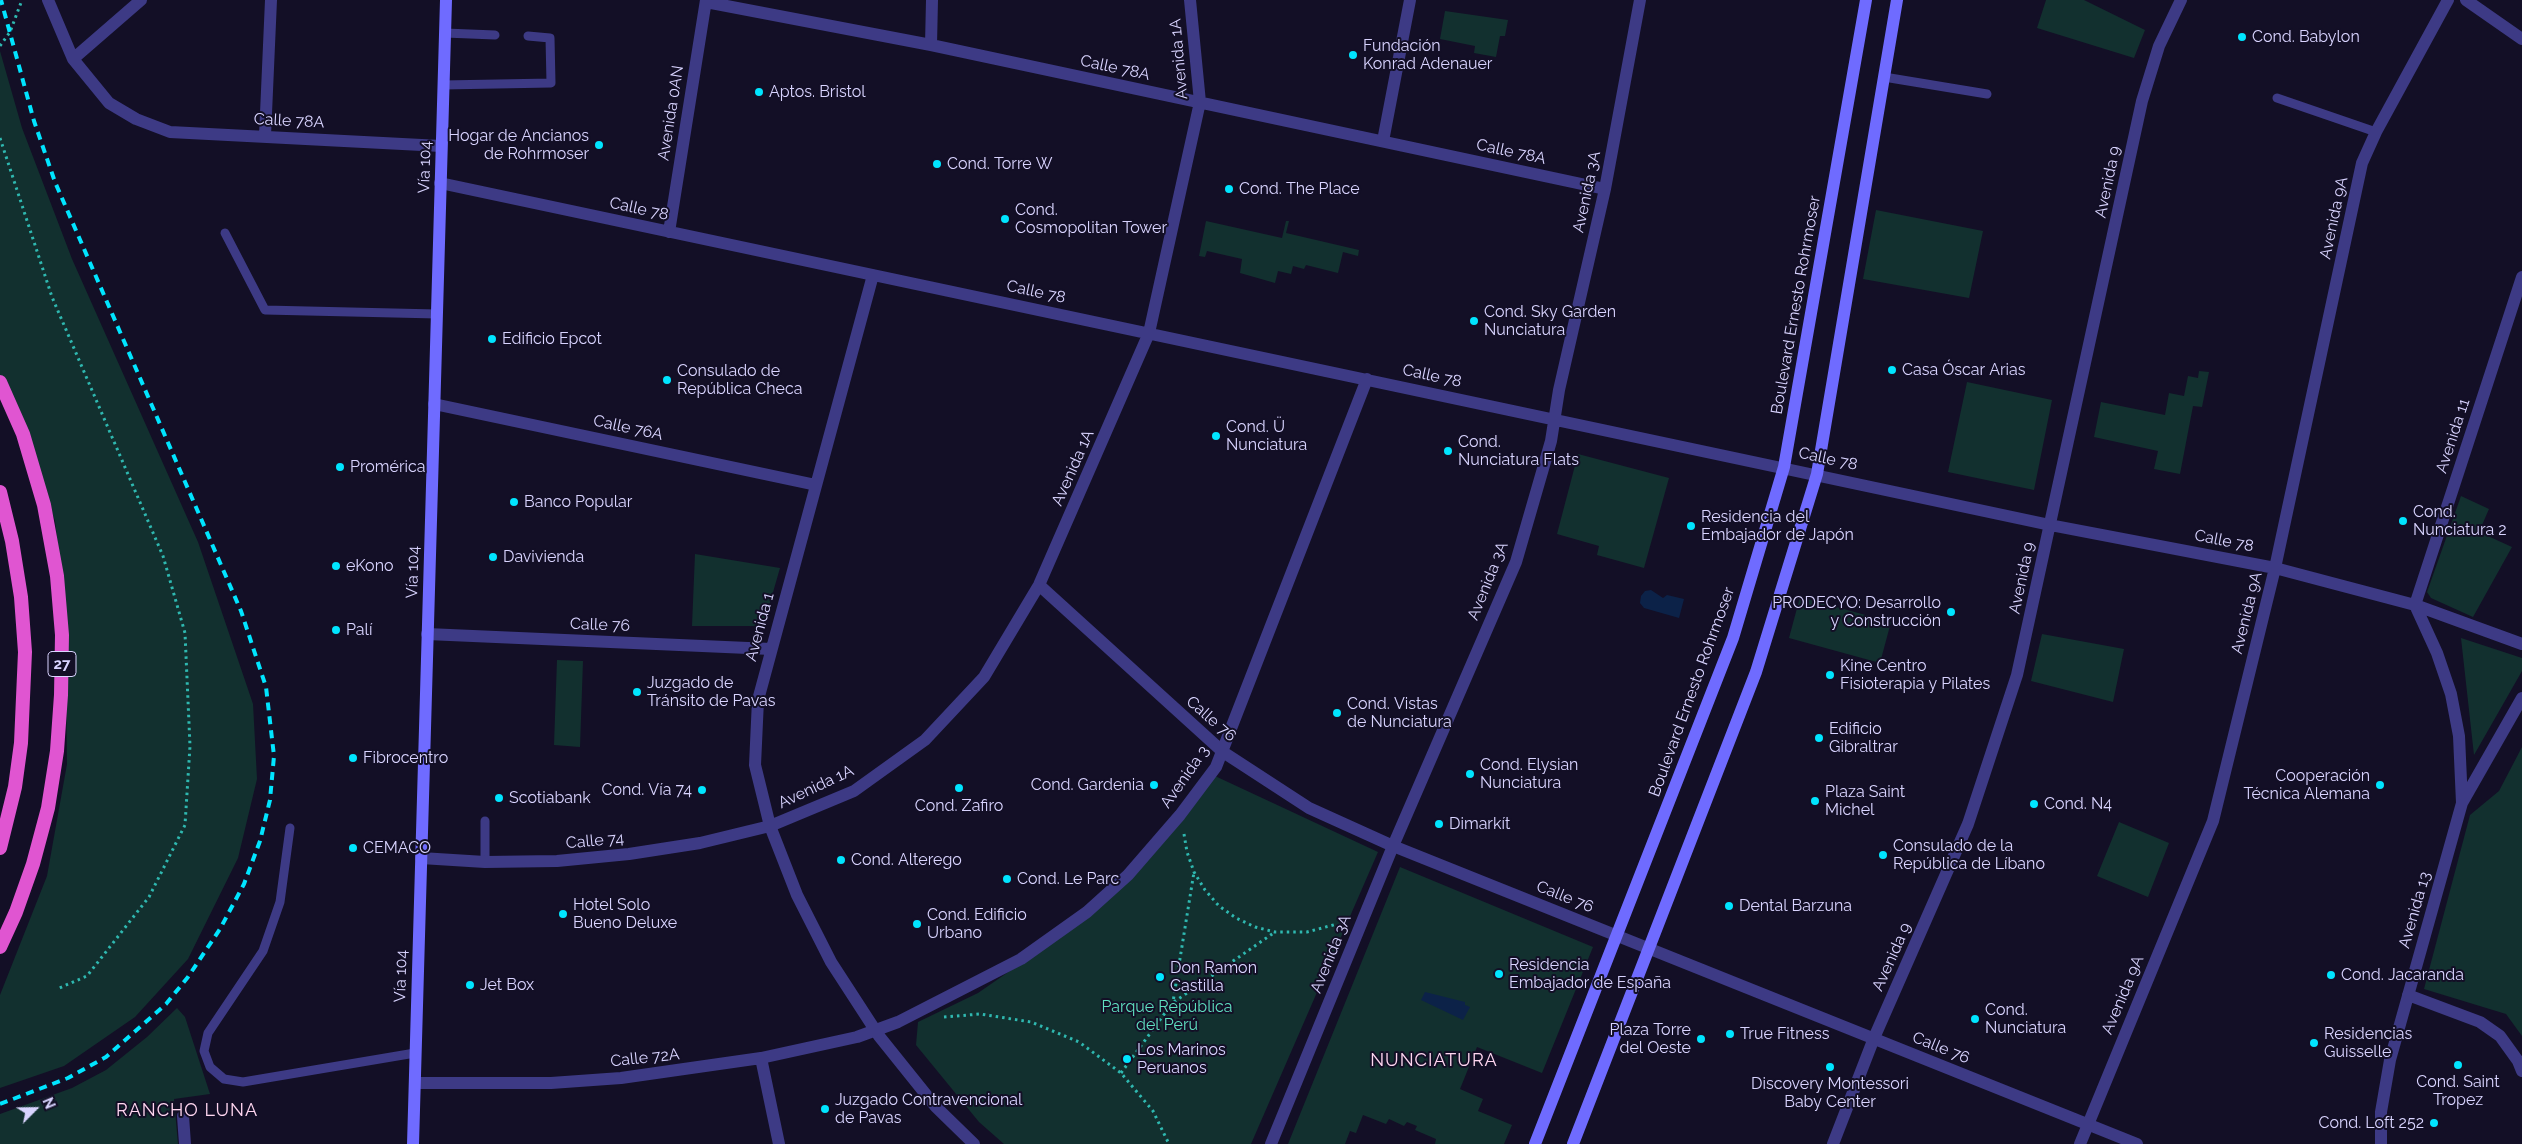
<!DOCTYPE html>
<html>
<head>
<meta charset="utf-8">
<style>
  body { margin:0 }
  #map { position:relative; width:2522px; height:1144px; overflow:hidden; background:#130f26; font-family:Raleway,sans-serif }
  canvas { display:block }
  .north { position:absolute; left:10px; top:1084px; width:50px; height:50px; -webkit-text-stroke:4px #130f26; paint-order:stroke; rotate:67deg; font-size:14px; font-weight:700; line-height:20px; text-align:center; color:#d9d4ff }
  .north::after { content:''; display:block; margin:auto; width:18px; height:22px; background:#d9d4ff; clip-path:polygon(50% 0,100% 100%,50% 72%,0 100%) }
</style>
</head>
<body>
<div id="map">
<canvas width="2522" height="1144"></canvas>
<div class="north">N</div>
</div>
<script>
const ctx = document.querySelector('canvas').getContext('2d');
ctx.lineJoin = 'round';
function fill(path, color) { ctx.fillStyle = color; ctx.fill(path, 'evenodd'); }
const poly = rows => new Path2D(rows.map(r => 'M' + r).join(''));
function strokePath(path, color, width, dash) { ctx.strokeStyle = color; ctx.lineWidth = width; ctx.lineCap = dash ? 'butt' : 'round'; ctx.setLineDash(dash || []); ctx.stroke(path); }
function drawText(font, color, halo, rows, align = 'center') {
  ctx.font = font + ' Raleway,sans-serif'; ctx.lineWidth = 4; ctx.setLineDash([]); ctx.textBaseline = 'middle'; ctx.strokeStyle = halo; ctx.fillStyle = color; for (const [text, x, y, turn = 0] of rows) {
    ctx.save(); ctx.translate(x, y); ctx.rotate((+turn || 0) * Math.PI / 180); ctx.textAlign = isNaN(turn) ? turn : align; if (halo) ctx.strokeText(text, 0, 0); ctx.fillText(text, 0, 0); ctx.restore();
  }
}
const green = poly([
  [2046,0,2084,0,2145,30,2134,58,2037,28],
  [1445,11,1508,20,1505,36,1500,36,1496,57,1474,53,1475,46,1440,39],
  [0,51,22,128,72,259,198,542,253,704,257,779,238,858,188,959,135,1017,64,1066,0,1088,0,995,47,876,67,764,65,605,55,521,25,432,0,382],
  [1876,210,1983,231,1969,298,1863,279],
  [1206,221,1282,238,1286,221,1289,221,1286,233,1359,250,1358,256,1343,252,1338,273,1306,265,1304,269,1293,266,1291,274,1278,271,1275,283,1240,273,1242,259,1207,251,1205,257,1199,256],
  [2199,371,2209,372,2202,407,2193,406,2180,474,2154,469,2158,451,2094,437,2101,402,2165,415,2169,393,2184,396,2188,376,2198,378],
  [1967,382,2052,400,2034,490,1948,472],
  [1578,454,1669,478,1644,568,1597,555,1599,546,1557,534],
  [2461,496,2489,509,2479,532,2512,547,2473,617,2431,598,2427,592],
  [695,554,780,568,765,620,760,626,692,626],
  [1800,597,1891,622,1880,663,1789,638],
  [2042,634,2124,649,2113,702,2031,681],
  [2461,638,2522,658,2522,671,2474,755],
  [557,660,583,661,580,747,554,745],
  [2522,747,2522,1036,2506,1014,2424,989,2470,815,2499,791],
  [1215,776,1378,852,1251,1144,1004,1144,979,1122,916,1045,918,1022,978,993,1092,914],
  [2119,822,2169,843,2148,897,2097,876],
  [1400,867,1593,947,1542,1073,1477,1047,1460,1089,1483,1099,1478,1111,1512,1125,1504,1144,1435,1144,1436,1139,1415,1130,1417,1126,1407,1122,1404,1126,1389,1119,1386,1124,1363,1115,1356,1133,1350,1131,1345,1144,1288,1144],
  [177,1008,185,1017,210,1094,174,1099,178,1144,0,1144,0,1114,72,1088,106,1070,147,1037]
]);
const water = poly([
  [1651,590,1663,598,1667,595,1684,599,1679,618,1644,608,1640,603,1641,596,1645,591],
  [1425,992,1465,1002,1465,1005,1470,1007,1463,1020,1421,1000]
]);
const path = poly([
  [0,46,10,32,22,0],
  [0,138,52,297,163,556,185,633,190,746,185,825,149,897,87,976,57,989],
  [1184,834,1187,852,1194,872,1205,890,1219,906,1236,918,1255,927,1275,932,1307,932,1337,924],
  [1174,1002,1275,932],
  [944,1017,980,1014,1031,1022,1079,1042,1121,1073,1153,1111,1169,1144],
  [1121,1073,1173,1002,1194,872]
]);
const service = poly([
  [445,33,495,35],
  [1884,77,1987,94],
  [443,85,551,83,550,38,528,36],
  [2277,98,2376,132],
  [225,233,265,310,437,314],
  [290,828,280,902,263,951,208,1033,204,1051,210,1067,224,1079,243,1082,415,1053],
  [485,862,485,821]
]);
const minor = poly([
  [48,0,73,59,109,103,136,119,170,132,441,146],
  [2466,0,2522,39],
  [706,2,931,45,1605,189],
  [931,45,932,0],
  [73,59,141,0],
  [265,136,271,0],
  [1383,141,1410,0],
  [440,183,2050,525,2275,568,2415,605,2522,644],
  [669,232,706,0],
  [873,275,758,700,755,765,770,826,797,895,831,962,879,1036,936,1107,974,1144],
  [434,404,816,485],
  [1039,585,1223,752,1309,808,1393,846,2137,1144],
  [427,634,771,649],
  [2462,803,2459,736,2451,694,2437,653,2415,605,2522,277],
  [421,858,485,862,557,861,629,854,700,843,770,826,854,791,925,740,984,677,1039,585,1149,333,1200,102,1190,0],
  [2408,995,2480,1022,2500,1036,2518,1061,2522,1071],
  [761,1058,779,1144],
  [415,1083,551,1083,621,1078,761,1058,857,1037,898,1022,1021,959,1087,912,1128,875,1180,815,1216,767,1367,379],
  [183,1116,185,1144],
  [1271,1144,1393,846,1516,562,1551,441,1559,390,1605,189,1640,0],
  [1833,1144,1874,1038,1968,824,2017,675,2142,101,2159,46,2181,0],
  [2080,1144,2213,821,2275,568,2362,163,2376,132,2448,0],
  [2381,1144,2381,1112,2390,1060,2462,803,2522,698]
]);
const secondary = poly([
  [413,1144,446,0],
  [1535,1144,1733,638,1784,467,1866,0],
  [1573,1144,1756,672,1817,474,1897,0]
]);
const trunk = poly([
  [0,382,23,434,44,505,57,576,62,635,61,695,57,751,48,808,33,864,16,912,0,947],
  [0,492,12,541,21,597,25,652,21,743,15,787,0,848]
]);
const rail = poly([
  [0,1104,68,1078,106,1057,166,1004,188,977,220,929,244,884,260,841,270,800,274,756,266,687,241,611,55,182,34,121,1,0]
]);
const markers = [
  [2242,37,5,"#00e5ff"],
  [1353,55,5,"#00e5ff"],
  [759,92,5,"#00e5ff"],
  [599,145,5,"#00e5ff"],
  [937,164,5,"#00e5ff"],
  [1229,189,5,"#00e5ff"],
  [1005,219,5,"#00e5ff"],
  [1474,321,5,"#00e5ff"],
  [492,339,5,"#00e5ff"],
  [1892,370,5,"#00e5ff"],
  [667,380,5,"#00e5ff"],
  [1216,436,5,"#00e5ff"],
  [1448,451,5,"#00e5ff"],
  [340,467,5,"#00e5ff"],
  [514,502,5,"#00e5ff"],
  [2403,521,5,"#00e5ff"],
  [1691,526,5,"#00e5ff"],
  [493,557,5,"#00e5ff"],
  [336,566,5,"#00e5ff"],
  [1951,612,5,"#00e5ff"],
  [336,630,5,"#00e5ff"],
  [1830,675,5,"#00e5ff"],
  [637,692,5,"#00e5ff"],
  [1337,713,5,"#00e5ff"],
  [1819,738,5,"#00e5ff"],
  [353,758,5,"#00e5ff"],
  [1470,774,5,"#00e5ff"],
  [1154,785,5,"#00e5ff"],
  [2380,785,5,"#00e5ff"],
  [959,788,5,"#00e5ff"],
  [702,790,5,"#00e5ff"],
  [499,798,5,"#00e5ff"],
  [1815,801,5,"#00e5ff"],
  [2034,804,5,"#00e5ff"],
  [1439,824,5,"#00e5ff"],
  [353,848,5,"#00e5ff"],
  [1883,855,5,"#00e5ff"],
  [841,860,5,"#00e5ff"],
  [1007,879,5,"#00e5ff"],
  [1729,906,5,"#00e5ff"],
  [563,914,5,"#00e5ff"],
  [917,924,5,"#00e5ff"],
  [1499,974,5,"#00e5ff"],
  [2331,975,5,"#00e5ff"],
  [1160,977,5,"#00e5ff"],
  [470,985,5,"#00e5ff"],
  [1975,1019,5,"#00e5ff"],
  [1730,1034,5,"#00e5ff"],
  [1701,1039,5,"#00e5ff"],
  [2314,1043,5,"#00e5ff"],
  [1127,1059,5,"#00e5ff"],
  [2458,1065,5,"#00e5ff"],
  [1830,1067,5,"#00e5ff"],
  [825,1109,5,"#00e5ff"],
  [2434,1123,5,"#00e5ff"]
];
const shields = [
  [62,664,28]
];
const shieldNames = [
  ["27",62,664]
];
const poiNames = [
  ["Cond. Babylon",2252,37],
  ["Fundación",1363,46],
  ["Konrad Adenauer",1363,64],
  ["Aptos. Bristol",769,92],
  ["Hogar de Ancianos",589,136,"right"],
  ["de Rohrmoser",589,154,"right"],
  ["Cond. Torre W",947,164],
  ["Cond. The Place",1239,189],
  ["Cond.",1015,210],
  ["Cosmopolitan Tower",1015,228],
  ["Cond. Sky Garden",1484,312],
  ["Nunciatura",1484,330],
  ["Edificio Epcot",502,339],
  ["Casa Óscar Arias",1902,370],
  ["Consulado de",677,371],
  ["República Checa",677,389],
  ["Cond. Ü",1226,427],
  ["Nunciatura",1226,445],
  ["Cond.",1458,442],
  ["Nunciatura Flats",1458,460],
  ["Promérica",350,467],
  ["Banco Popular",524,502],
  ["Cond.",2413,512],
  ["Nunciatura 2",2413,530],
  ["Residencia del",1701,517],
  ["Embajador de Japón",1701,535],
  ["Davivienda",503,557],
  ["eKono",346,566],
  ["PRODECYO: Desarrollo",1941,603,"right"],
  ["y Construcción",1941,621,"right"],
  ["Palí",346,630],
  ["Kine Centro",1840,666],
  ["Fisioterapia y Pilates",1840,684],
  ["Juzgado de",647,683],
  ["Tránsito de Pavas",647,701],
  ["Cond. Vistas",1347,704],
  ["de Nunciatura",1347,722],
  ["Edificio",1829,729],
  ["Gibraltrar",1829,747],
  ["Fibrocentro",363,758],
  ["Cond. Elysian",1480,765],
  ["Nunciatura",1480,783],
  ["Cooperación",2370,776,"right"],
  ["Técnica Alemana",2370,794,"right"],
  ["Cond. Gardenia",1144,785,"right"],
  ["Cond. Vía 74",692,790,"right"],
  ["Plaza Saint",1825,792],
  ["Michel",1825,810],
  ["Scotiabank",509,798],
  ["Cond. N4",2044,804],
  ["Cond. Zafiro",959,806,"center"],
  ["Dimarkít",1449,824],
  ["Consulado de la",1893,846],
  ["República de Líbano",1893,864],
  ["CEMACO",363,848],
  ["Cond. Alterego",851,860],
  ["Cond. Le Parc",1017,879],
  ["Hotel Solo",573,905],
  ["Bueno Deluxe",573,923],
  ["Dental Barzuna",1739,906],
  ["Cond. Edificio",927,915],
  ["Urbano",927,933],
  ["Residencia",1509,965],
  ["Embajador de España",1509,983],
  ["Don Ramon",1170,968],
  ["Castilla",1170,986],
  ["Cond. Jacaranda",2341,975],
  ["Jet Box",480,985],
  ["Cond.",1985,1010],
  ["Nunciatura",1985,1028],
  ["Plaza Torre",1691,1030,"right"],
  ["del Oeste",1691,1048,"right"],
  ["True Fitness",1740,1034],
  ["Residencias",2324,1034],
  ["Guisselle",2324,1052],
  ["Los Marinos",1137,1050],
  ["Peruanos",1137,1068],
  ["Cond. Saint",2458,1082,"center"],
  ["Tropez",2458,1100,"center"],
  ["Discovery Montessori",1830,1084,"center"],
  ["Baby Center",1830,1102,"center"],
  ["Juzgado Contravencional",835,1100],
  ["de Pavas",835,1118],
  ["Cond. Loft 252",2424,1123,"right"]
];
const streetNames = [
  ["Avenida 1A",1179,59,-95],
  ["Calle 78A",1115,68,12],
  ["Avenida 0AN",671,113,-81],
  ["Calle 78A",289,121,3],
  ["Calle 78A",1511,152,12],
  ["Vía 104",425,167,-88],
  ["Avenida 9",2108,182,-78],
  ["Avenida 3A",1587,192,-78],
  ["Calle 78",639,209,12],
  ["Avenida 9A",2334,218,-78],
  ["Calle 78",1036,292,12],
  ["Boulevard Ernesto Rohrmoser",1796,305,-80],
  ["Calle 78",1432,376,12],
  ["Calle 76A",628,428,12],
  ["Avenida 11",2453,436,-72],
  ["Calle 78",1828,459,12],
  ["Avenida 1A",1073,468,-66],
  ["Calle 78",2224,541,11],
  ["Vía 104",413,572,-88],
  ["Avenida 9",2022,578,-78],
  ["Avenida 3A",1488,581,-68],
  ["Avenida 9A",2247,613,-76],
  ["Calle 76",600,625,2],
  ["Avenida 1",760,627,-75],
  ["Boulevard Ernesto Rohrmoser",1692,692,-70],
  ["Calle 76",1211,719,41],
  ["Avenida 3",1185,777,-55],
  ["Avenida 1A",816,787,-25],
  ["Calle 74",595,841,-5],
  ["Calle 76",1565,897,22],
  ["Avenida 13",2415,910,-74],
  ["Avenida 3A",1331,954,-68],
  ["Avenida 9",1892,957,-66],
  ["Vía 104",401,976,-88],
  ["Avenida 9A",2123,995,-67],
  ["Calle 76",1941,1048,22],
  ["Calle 72A",645,1058,-6]
];
const parkNames = [
  ["Parque República",1167,1007],
  ["del Perú",1167,1025]
];
const neighbourhoodNames = [
  ["NUNCIATURA",1434,1061],
  ["RANCHO LUNA",187,1111]
];
fill(green, '#12302f');
fill(water, '#0c2248');
strokePath(path, '#2fb8b0', 3, [2.5, 4]);
strokePath(service, '#3d3a85', 9);
strokePath(minor, '#3d3a85', 12);
strokePath(secondary, '#6f6bff', 12);
strokePath(trunk, '#e055d1', 14);
strokePath(rail, '#00e5ff', 4, [8, 6]);
for (const [x, y, r, color] of markers) { const dot = new Path2D(); dot.arc(x, y, r, 0, 2 * Math.PI); ctx.fillStyle = color; ctx.fill(dot); strokePath(dot, '#130f26', 2); }
for (const [x, y, w] of shields) { const box = new Path2D(); box.roundRect(x - w / 2, y - 12.5, w, 25, 4); ctx.fillStyle = '#130f26'; ctx.fill(box); strokePath(box, '#d9d4ff', 1); }
drawText('bold 15px', '#d9d4ff', null, shieldNames);
drawText('16px', '#d9d4ff', '#130f26', poiNames, 'left');
drawText('16px', '#d9d4ff', '#130f26', streetNames);
drawText('16px', '#5fe0c0', '#130f26', parkNames);
ctx.letterSpacing = '1px';
drawText('18px', '#ffd6f0', '#130f26', neighbourhoodNames);
ctx.letterSpacing = '0px';
</script>
</body>
</html>
